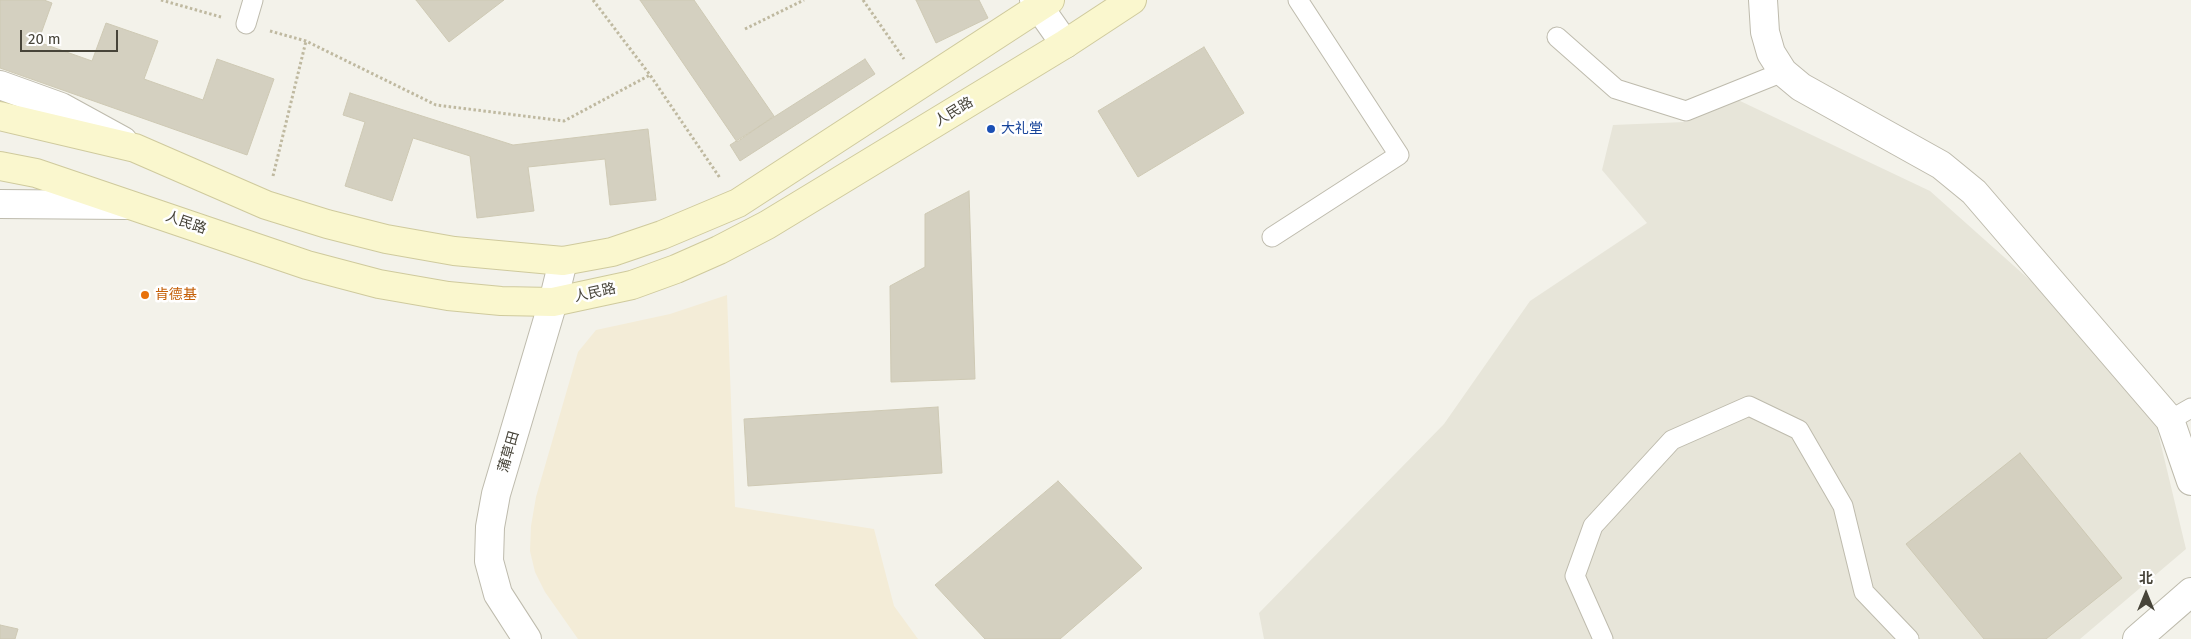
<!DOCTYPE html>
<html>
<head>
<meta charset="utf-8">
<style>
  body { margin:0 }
  #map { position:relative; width:2191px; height:639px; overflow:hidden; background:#f3f2ea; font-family:"Fira Sans","Noto Sans SC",sans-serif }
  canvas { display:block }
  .north { position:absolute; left:2121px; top:569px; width:50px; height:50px; -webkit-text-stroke:4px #fff; paint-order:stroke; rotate:0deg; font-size:14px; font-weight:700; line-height:20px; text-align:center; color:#474439 }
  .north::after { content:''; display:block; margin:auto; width:18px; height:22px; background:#474439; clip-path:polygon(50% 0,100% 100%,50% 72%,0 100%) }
  .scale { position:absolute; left:20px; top:30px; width:98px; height:22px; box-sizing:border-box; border:2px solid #474439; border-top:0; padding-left:6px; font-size:15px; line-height:18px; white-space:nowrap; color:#474439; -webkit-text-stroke:4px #fff; paint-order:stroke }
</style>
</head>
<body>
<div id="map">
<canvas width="2191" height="639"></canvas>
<div class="north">北</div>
<div class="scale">20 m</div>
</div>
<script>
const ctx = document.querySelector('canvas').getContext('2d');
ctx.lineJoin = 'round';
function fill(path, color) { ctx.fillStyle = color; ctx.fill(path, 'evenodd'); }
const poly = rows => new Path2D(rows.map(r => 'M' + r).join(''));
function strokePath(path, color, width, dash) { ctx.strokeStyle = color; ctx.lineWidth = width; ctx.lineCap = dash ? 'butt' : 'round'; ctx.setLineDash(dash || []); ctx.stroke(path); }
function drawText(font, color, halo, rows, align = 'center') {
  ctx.font = font + ' "Fira Sans","Noto Sans SC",sans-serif'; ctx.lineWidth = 5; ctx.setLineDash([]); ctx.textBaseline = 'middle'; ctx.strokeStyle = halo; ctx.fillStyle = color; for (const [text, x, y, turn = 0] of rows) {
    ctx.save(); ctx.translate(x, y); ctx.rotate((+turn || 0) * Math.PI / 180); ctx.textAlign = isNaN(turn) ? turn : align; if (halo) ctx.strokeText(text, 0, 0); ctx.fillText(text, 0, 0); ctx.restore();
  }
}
const residential = poly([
  [1738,100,1930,191,2032,282,2155,420,2186,549,2080,639,1264,639,1259,613,1444,424,1530,301,1647,223,1602,170,1613,125,1685,122]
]);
const commercial = poly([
  [727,295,735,507,874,529,894,606,918,639,578,639,545,592,535,572,530,551,531,526,536,497,578,352,596,330,670,314]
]);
const building = poly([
  [0,0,44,0,52,3,38,42,92,61,106,23,158,41,144,79,203,100,217,59,274,79,247,155,0,68,0,0],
  [416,0,504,0,449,42,416,0],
  [640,0,694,0,774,116,737,142,640,0],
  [916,0,979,0,988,18,936,43,916,0],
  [1204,47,1244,113,1138,177,1098,111,1204,47],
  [865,59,875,74,740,161,730,145,865,59],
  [350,93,513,145,648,129,656,200,610,205,605,159,528,167,534,211,477,218,470,156,413,138,392,201,345,186,365,122,343,115,350,93],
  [969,191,975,379,891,382,890,286,925,267,925,214,969,191],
  [938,407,942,473,748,486,744,419,938,407],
  [2020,453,2122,578,2046,639,1984,639,1906,544,2020,453],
  [1058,481,1142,568,1060,639,985,639,935,585,1058,481],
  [0,625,18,629,15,639,0,639,0,625]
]);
const path = poly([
  [161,0,221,17],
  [593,0,650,75,720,178],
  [863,0,904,59],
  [745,29,804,0],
  [270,31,306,41,436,105,564,121,650,75],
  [273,176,306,41]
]);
const service = poly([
  [246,24,253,0],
  [1557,37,1616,89,1686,111,1783,72],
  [1272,237,1399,155,1298,0],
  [2170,420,2191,408],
  [1603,639,1575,576,1593,526,1672,440,1749,406,1799,430,1843,506,1864,592,1909,639]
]);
const minor = poly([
  [1034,0,1065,44],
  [1763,0,1765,32,1771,53,1783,72,1801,87,1941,165,1974,192,2170,420,2191,481],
  [0,85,61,107,123,141],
  [0,204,125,205],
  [527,639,498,594,489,561,490,527,496,494,553,302,563,261],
  [2137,639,2191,592]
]);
const secondary = poly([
  [0,116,135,148,266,205,327,224,386,239,454,251,563,261,612,252,662,235,738,203,1050,0],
  [0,166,36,173,307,265,379,284,448,296,501,301,553,302,632,285,676,269,719,250,767,225,1065,44,1132,0]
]);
const markers = [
  [991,129,5,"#1a4fb4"],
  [145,295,5,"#e8710a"]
];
const streetNames = [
  ["人民路",954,112,-31],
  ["人民路",186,223,19],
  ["人民路",595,293,-12],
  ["蒲草田",509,452,-74]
];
const transitNames = [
  ["大礼堂",1001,129]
];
const foodNames = [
  ["肯德基",155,295]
];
fill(residential, '#e7e5d9');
fill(commercial, '#f3ecd7');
fill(building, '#d4d0c0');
strokePath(building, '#cec9b4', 1);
strokePath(service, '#bebbad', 21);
strokePath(minor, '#bebbad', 30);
strokePath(secondary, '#cfca9d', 30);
strokePath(path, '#bfb9a0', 3, [2.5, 2.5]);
strokePath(service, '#fff', 19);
strokePath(minor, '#fff', 28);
strokePath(secondary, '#faf7ce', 28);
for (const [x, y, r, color] of markers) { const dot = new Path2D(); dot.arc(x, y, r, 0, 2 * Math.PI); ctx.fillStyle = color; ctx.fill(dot); strokePath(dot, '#fff', 2); }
drawText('14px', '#474439', '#fff', streetNames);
drawText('14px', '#164399', '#fff', transitNames, 'left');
drawText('14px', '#c56008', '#fff', foodNames, 'left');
</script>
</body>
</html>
